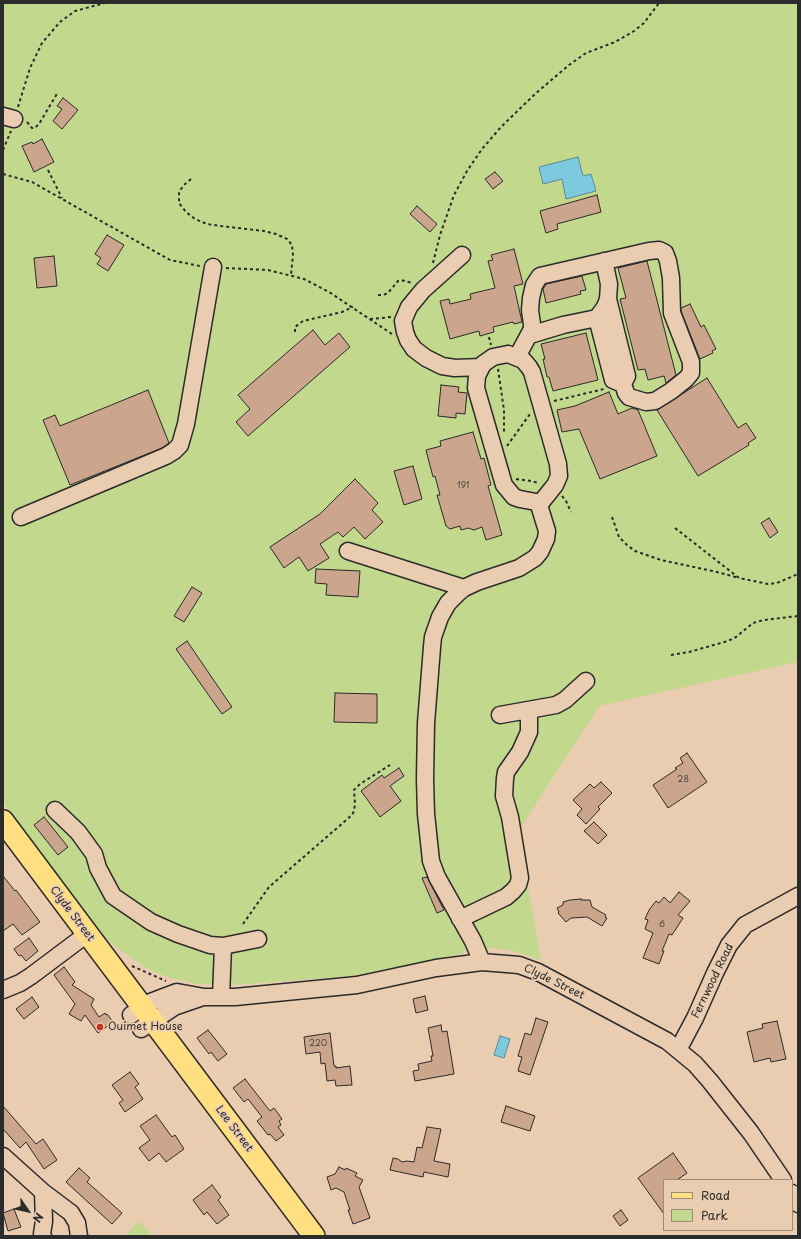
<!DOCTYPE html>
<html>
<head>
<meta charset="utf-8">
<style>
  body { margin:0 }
  #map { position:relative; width:801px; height:1239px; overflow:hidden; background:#eacdb1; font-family:"Playpen Sans",sans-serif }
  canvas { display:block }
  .frame { position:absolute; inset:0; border:4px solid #2b2b2b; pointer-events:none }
  .legend { position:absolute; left:663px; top:1179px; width:130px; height:52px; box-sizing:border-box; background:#eacdb1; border:1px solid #9e8c7b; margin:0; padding:5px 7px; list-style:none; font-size:12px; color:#2b2b2b }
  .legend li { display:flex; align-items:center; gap:8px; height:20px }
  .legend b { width:20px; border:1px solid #9e8c7b }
  .north { position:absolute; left:8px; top:1191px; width:40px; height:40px; -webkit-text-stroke:3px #eacdb1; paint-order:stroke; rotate:124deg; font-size:11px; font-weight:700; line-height:16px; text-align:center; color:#2b2b2b }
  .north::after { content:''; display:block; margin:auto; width:14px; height:18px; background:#2b2b2b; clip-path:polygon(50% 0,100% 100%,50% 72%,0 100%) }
</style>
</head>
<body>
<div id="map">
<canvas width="801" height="1239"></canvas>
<div class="frame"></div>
<ul class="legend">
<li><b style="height:5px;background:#ffdf80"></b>Road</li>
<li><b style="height:11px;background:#c2d88d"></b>Park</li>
</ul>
<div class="north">N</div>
</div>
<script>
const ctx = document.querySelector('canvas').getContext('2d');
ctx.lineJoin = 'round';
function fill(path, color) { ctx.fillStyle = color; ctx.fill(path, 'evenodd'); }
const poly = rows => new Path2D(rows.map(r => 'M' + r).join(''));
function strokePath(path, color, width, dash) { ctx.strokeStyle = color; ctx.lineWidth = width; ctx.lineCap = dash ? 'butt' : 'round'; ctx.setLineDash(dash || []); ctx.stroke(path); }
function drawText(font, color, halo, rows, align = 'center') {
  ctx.font = font + ' "Playpen Sans",sans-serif'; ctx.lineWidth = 3.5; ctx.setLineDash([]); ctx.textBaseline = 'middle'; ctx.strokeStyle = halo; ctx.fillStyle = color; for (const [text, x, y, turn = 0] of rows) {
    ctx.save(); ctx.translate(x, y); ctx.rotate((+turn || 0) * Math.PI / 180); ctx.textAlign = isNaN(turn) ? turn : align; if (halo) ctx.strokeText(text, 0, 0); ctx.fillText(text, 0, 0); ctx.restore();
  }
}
const green = poly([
  [3,3,798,3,798,662,599,706,518,832,541,960,508,950,492,948,470,951,444,958,363,974,343,977,233,985,198,984,174,979,152,971,142,965,114,946,105,937,36,848,3,802],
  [139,1221,152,1236,125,1236]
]);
const water = poly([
  [578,157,583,176,591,174,596,191,566,199,562,179,543,184,539,167,578,157],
  [500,1036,510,1039,504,1058,494,1055,500,1036]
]);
const building = poly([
  [63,98,78,110,62,129,53,121,62,109,57,106,63,98],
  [42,139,54,162,34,172,22,146,32,142,33,144,42,139],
  [495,172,503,181,493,189,485,179,495,172],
  [597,195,601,212,557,224,558,229,546,233,540,211,597,195],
  [417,206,437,224,430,232,410,214,417,206],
  [107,235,124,245,108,271,97,264,101,258,95,254,107,235],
  [514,249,523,284,514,286,522,322,514,324,513,322,493,327,494,332,480,336,479,331,450,339,440,301,449,299,450,304,471,299,470,294,495,288,488,261,493,260,491,255,514,249],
  [54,256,57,286,37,288,34,258,54,256],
  [647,261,676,375,666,383,664,376,648,380,645,369,638,370,620,299,626,298,618,268,647,261],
  [582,276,586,290,580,291,581,294,546,303,543,289,546,284,582,276],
  [690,304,701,327,704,325,716,349,712,351,713,353,700,359,681,311,681,308,690,304],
  [313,330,325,345,339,333,350,347,248,436,236,422,250,409,238,395,313,330],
  [586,333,598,380,553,391,549,377,547,377,543,359,545,359,541,344,586,333],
  [707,378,738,428,746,423,756,438,748,443,749,445,698,476,657,410,707,378],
  [441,385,459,387,458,392,467,393,465,414,456,413,456,418,438,416,441,385],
  [148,390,169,443,162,448,70,485,43,420,55,415,60,426,148,390],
  [609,392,618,414,632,408,638,410,657,456,600,479,579,429,562,432,557,410,575,406,609,392],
  [473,432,481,459,484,458,491,485,488,486,502,535,486,540,482,527,474,530,468,528,461,530,460,526,450,529,446,526,437,495,440,495,435,476,433,477,426,450,441,446,440,441,473,432],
  [413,466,422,499,404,505,394,471,413,466],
  [355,479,378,503,372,510,383,522,365,539,354,527,343,537,338,532,320,544,329,558,308,571,299,557,284,568,270,547,320,514,355,479],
  [769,518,778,532,770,538,761,523,769,518],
  [316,569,360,571,358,597,326,595,327,584,315,583,316,569],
  [192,587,202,593,184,622,174,616,192,587],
  [187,641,232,707,222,714,176,649,187,641],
  [335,693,377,694,377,723,334,722,335,693],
  [687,753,707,782,668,808,653,785,677,769,675,768,683,763,680,758,687,753],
  [399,768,404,776,390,786,401,801,380,817,361,791,382,775,384,778,399,768],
  [601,782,612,793,598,807,600,809,586,824,577,815,582,809,573,800,590,784,594,788,601,782],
  [44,817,68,847,58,855,34,825,44,817],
  [594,822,607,835,598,844,584,831,594,822],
  [3,876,15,891,16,890,40,922,22,935,13,924,3,931,3,876],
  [427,877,444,910,437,913,422,878,427,877],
  [679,892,690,901,678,915,683,918,672,935,669,934,662,951,664,951,659,964,643,958,653,933,645,929,648,920,645,919,649,910,656,901,659,903,664,897,670,903,679,892],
  [581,899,581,900,590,900,592,907,606,915,605,917,607,918,602,926,587,917,571,918,566,922,558,913,559,912,557,908,563,905,563,902,570,900,581,899],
  [29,938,38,951,26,961,21,955,19,956,14,949,29,938],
  [64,967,75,982,72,985,94,999,91,1005,99,1017,105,1013,106,1015,107,1014,113,1022,98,1033,85,1015,81,1021,69,1014,75,1004,54,975,64,967],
  [425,996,428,1010,416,1013,413,999,425,996],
  [32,997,39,1007,24,1019,16,1009,32,997],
  [536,1018,548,1022,530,1075,518,1071,522,1057,518,1056,525,1033,531,1035,536,1018],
  [777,1021,786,1059,771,1062,770,1058,754,1062,747,1032,763,1028,762,1024,777,1021],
  [441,1025,442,1032,447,1031,454,1074,415,1081,413,1071,419,1070,418,1064,432,1061,431,1056,433,1056,428,1028,441,1025],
  [208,1030,227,1054,218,1061,211,1052,209,1054,197,1038,208,1030],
  [330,1033,334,1066,336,1066,336,1068,350,1066,352,1085,336,1086,335,1080,327,1081,325,1063,321,1064,320,1052,306,1054,304,1037,330,1033],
  [130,1072,139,1084,135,1087,143,1099,125,1112,119,1103,123,1100,112,1085,130,1072],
  [245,1079,270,1111,274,1108,282,1119,279,1121,281,1125,278,1127,284,1135,276,1141,270,1134,268,1135,257,1121,262,1117,248,1099,244,1102,233,1088,245,1079],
  [3,1106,36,1144,43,1139,57,1160,44,1169,26,1142,20,1148,3,1129,3,1106],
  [506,1106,535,1116,530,1131,501,1122,506,1106],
  [156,1115,172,1137,175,1135,184,1149,166,1162,159,1153,149,1161,139,1148,150,1140,140,1126,156,1115],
  [427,1127,441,1129,434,1161,450,1164,448,1177,424,1172,423,1177,390,1170,393,1158,398,1159,402,1162,407,1161,414,1162,417,1147,422,1148,427,1127],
  [673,1153,687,1173,677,1180,664,1180,664,1214,638,1178,673,1153],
  [339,1167,345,1170,346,1168,357,1173,355,1176,363,1180,359,1187,370,1218,353,1224,348,1210,350,1210,344,1192,336,1188,331,1190,327,1177,335,1174,339,1167],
  [79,1168,90,1178,87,1182,122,1213,112,1224,66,1182,79,1168],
  [212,1185,221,1197,218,1200,229,1215,217,1224,207,1212,204,1215,193,1200,212,1185],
  [14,1209,21,1227,8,1231,3,1213,14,1209],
  [621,1210,628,1220,620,1226,613,1216,621,1210]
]);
const path = poly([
  [18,107,30,68,42,43,60,22,75,11,105,3],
  [27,122,32,128,35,128,39,124,58,92],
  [3,150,11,131],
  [48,170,62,198],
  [3,174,32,182,170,260,200,266],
  [191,179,184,185,179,192,179,203,186,212,195,219,207,224,221,226,264,231,276,234,287,239,292,245,293,255,291,275],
  [433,263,440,235,454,195,467,171,482,149,501,127,535,94,569,65,586,53,615,42,634,31,644,23,659,3],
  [226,268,268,270,304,279,329,292,392,334],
  [378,295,383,295,388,293,398,281,401,280,412,283],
  [370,319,392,317],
  [295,332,295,327,303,321,342,312,353,307],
  [489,337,491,345],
  [498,369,504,410,504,432],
  [554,401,604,389],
  [507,446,530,414],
  [516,479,531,481,539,483],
  [562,496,566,501,571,512],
  [612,517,619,537,627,545,635,551,661,560,717,572,739,578],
  [675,528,739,578,768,584,777,583,798,574],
  [671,655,689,652,728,641,736,637,753,623,764,620,798,616],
  [243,924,269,887,352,815,354,811,355,804,354,790,360,784,390,765],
  [132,966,166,981]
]);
const minor = poly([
  [3,116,14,119],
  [462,255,423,290,409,307,403,321,405,332,408,340,414,349,426,358,442,366,455,368,481,367],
  [604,261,609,284,608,299,605,307,597,318,613,380,623,384,627,376,608,299],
  [530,335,563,325,597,318],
  [508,354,523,360,529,367,532,372,558,464,559,476,555,485,539,505,536,502,520,499,514,497,504,485,476,388,477,376,483,364,493,357,508,354],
  [517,357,532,329,532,324,530,310,531,298,534,285,540,276,649,251,659,250,665,253,668,261,671,278,672,313,691,362,691,373,686,379,671,391,655,401,646,402,629,397,626,393,623,384],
  [21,517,166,456,174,451,180,445,186,424,213,267],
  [348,551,464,588],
  [500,715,556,705,565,700,586,681],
  [55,810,78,832,94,854,98,868,113,896,151,922,178,934,210,945,223,946,258,939],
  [460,919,506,897,513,891,518,885,520,878,510,817,504,796,505,778,506,772,520,752,529,732,529,711],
  [482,962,473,941,437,877,431,861,426,814,425,779,426,723,432,647,433,637,440,617,448,603,458,593,464,588,477,582,519,568,535,558,540,552,546,539,547,531,539,505],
  [3,990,20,983,31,976,87,934],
  [221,997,223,946],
  [131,1015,148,1003,177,992,204,997,235,997,357,985,436,968,482,962,519,965,538,972,667,1041,695,1064,710,1081,751,1133,783,1180],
  [141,1029,174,1007,203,997],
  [678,1050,695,1018,715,973,729,945,745,925,798,896],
  [3,1156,43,1192,71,1213,77,1223,79,1236],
  [792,1193,798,1204],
  [43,1236,42,1234,44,1221,43,1192]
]);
const major = poly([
  [3,821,314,1236]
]);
const markers = [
  [100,1027,4,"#c8321e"]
];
const numberNames = [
  ["191",463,486],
  ["28",683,780],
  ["6",662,925],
  ["220",318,1044]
];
const streetNames = [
  ["Clyde Street",72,914,53],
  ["Fernwood Road",713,981,-64],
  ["Clyde Street",554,982,26],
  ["Lee Street",234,1129,53]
];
const poiNames = [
  ["Ouimet House",108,1027]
];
fill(green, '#c2d88d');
fill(water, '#7dc9dd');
strokePath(water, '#5c8a96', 1);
fill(building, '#cba58c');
strokePath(building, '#2b2b2b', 1);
strokePath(minor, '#2b2b2b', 19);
strokePath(major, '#2b2b2b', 24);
strokePath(path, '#2b2b2b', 2, [3, 3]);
strokePath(minor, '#eacdb1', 16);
strokePath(major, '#ffdf80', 21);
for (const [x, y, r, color] of markers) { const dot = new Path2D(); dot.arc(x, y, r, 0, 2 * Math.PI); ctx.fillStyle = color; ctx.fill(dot); strokePath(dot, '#eacdb1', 1.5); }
drawText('9px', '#534a43', null, numberNames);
drawText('11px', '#2b2b2b', '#eacdb1', streetNames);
drawText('11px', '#2b2b2b', '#eacdb1', poiNames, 'left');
</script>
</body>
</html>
